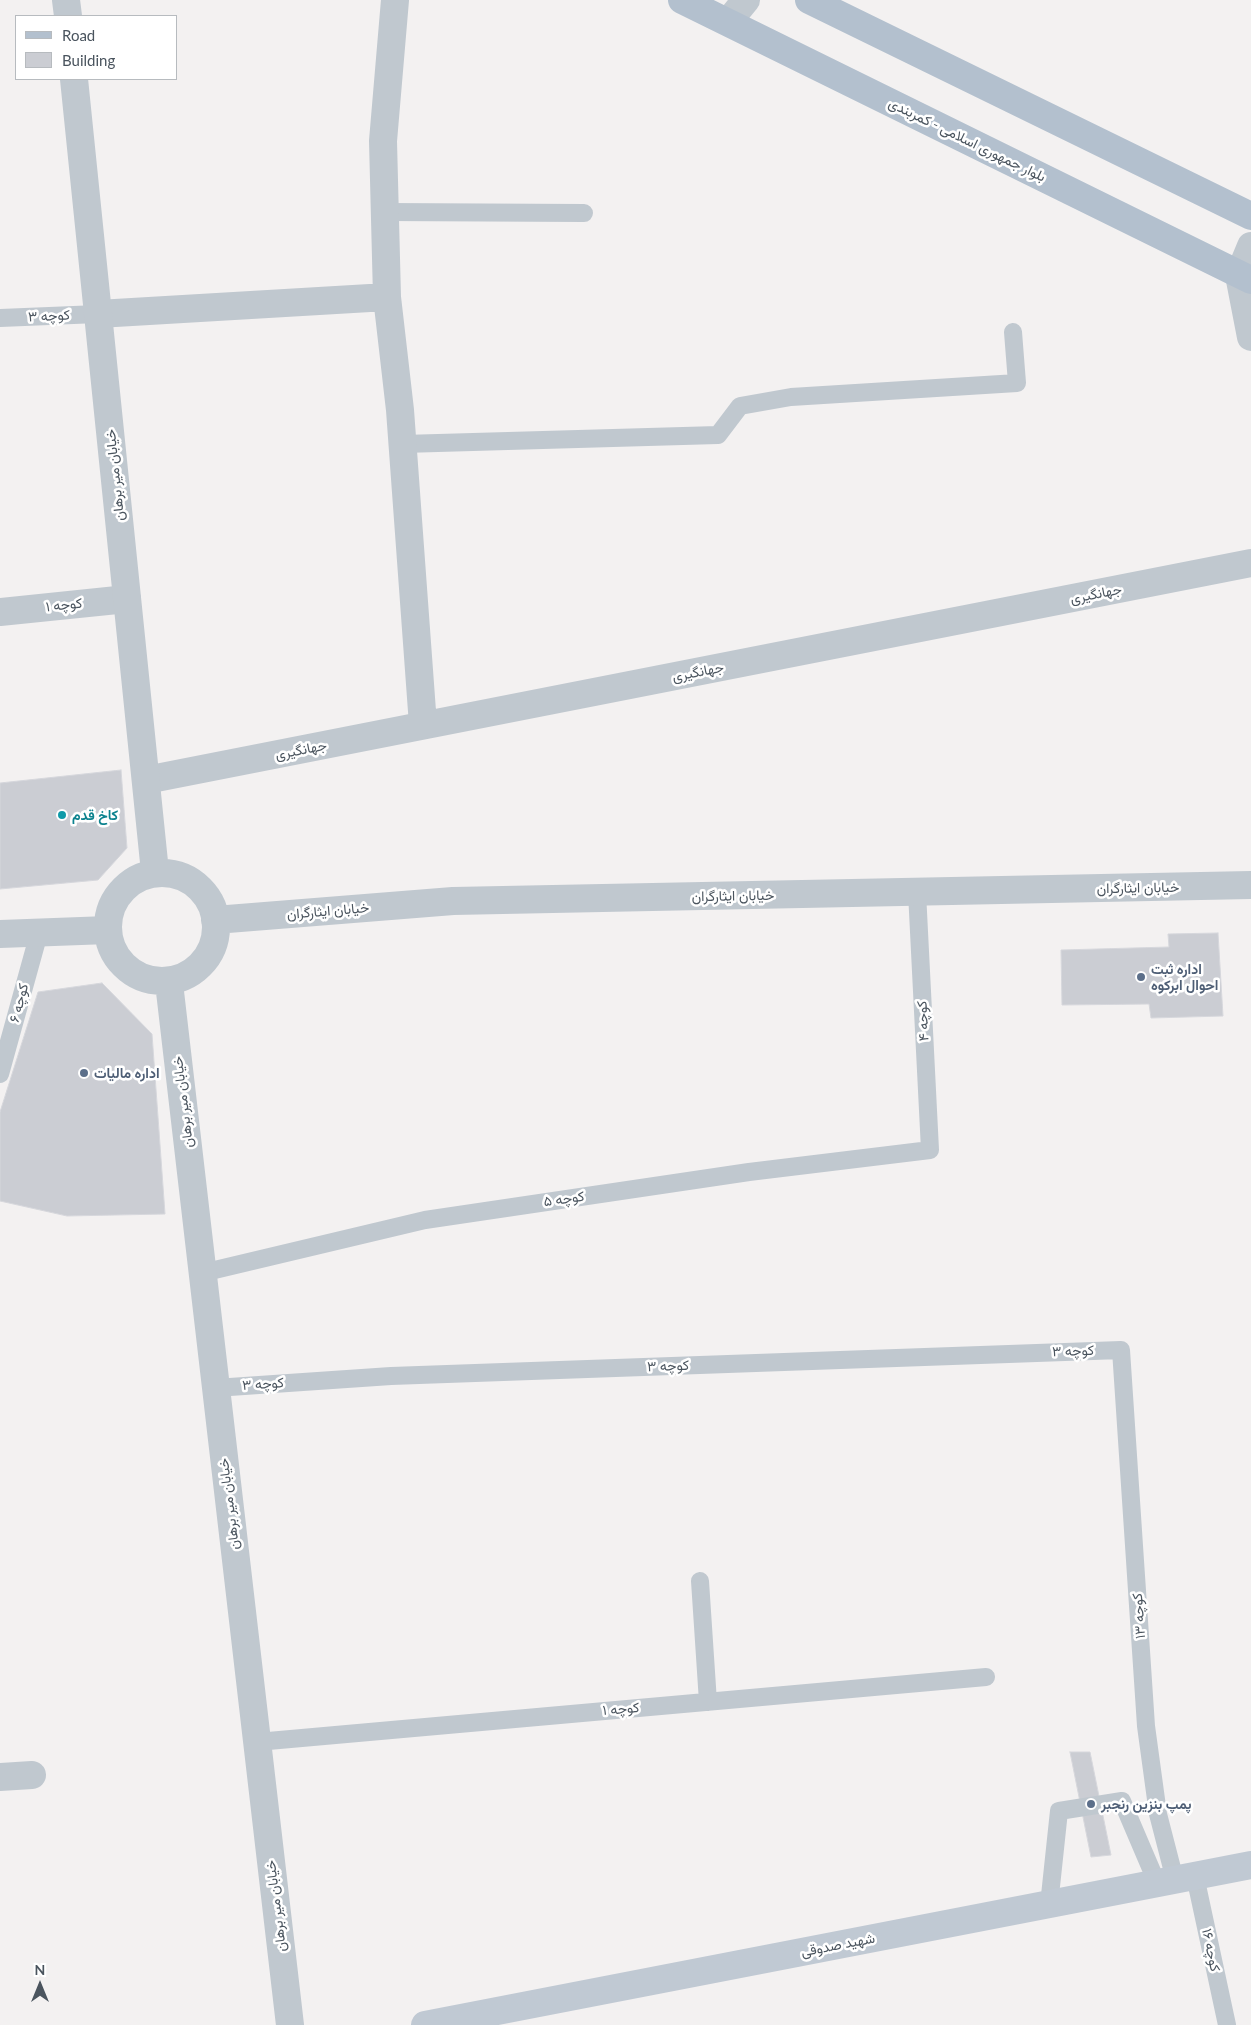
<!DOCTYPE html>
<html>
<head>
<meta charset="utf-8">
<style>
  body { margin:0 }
  #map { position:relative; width:1251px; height:2025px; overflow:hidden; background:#f3f1f1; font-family:Lato,sans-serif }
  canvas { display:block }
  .legend { position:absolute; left:15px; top:15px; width:162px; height:65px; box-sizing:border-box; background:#fff; border:1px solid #b7bbbf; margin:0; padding:6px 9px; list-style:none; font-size:15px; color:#4a545e }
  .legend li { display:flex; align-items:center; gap:10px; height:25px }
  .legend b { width:25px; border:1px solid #b7bbbf }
  .north { position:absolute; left:15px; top:1960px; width:50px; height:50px; -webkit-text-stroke:4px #fff; paint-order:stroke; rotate:0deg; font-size:14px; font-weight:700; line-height:20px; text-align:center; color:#4a545e }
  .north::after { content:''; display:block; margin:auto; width:18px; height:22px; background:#4a545e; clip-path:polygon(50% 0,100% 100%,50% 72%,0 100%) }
</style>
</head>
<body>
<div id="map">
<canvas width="1251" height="2025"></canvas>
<ul class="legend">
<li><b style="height:6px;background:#b3c0ce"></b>Road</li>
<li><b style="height:14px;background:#cbcdd3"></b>Building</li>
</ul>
<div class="north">N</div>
</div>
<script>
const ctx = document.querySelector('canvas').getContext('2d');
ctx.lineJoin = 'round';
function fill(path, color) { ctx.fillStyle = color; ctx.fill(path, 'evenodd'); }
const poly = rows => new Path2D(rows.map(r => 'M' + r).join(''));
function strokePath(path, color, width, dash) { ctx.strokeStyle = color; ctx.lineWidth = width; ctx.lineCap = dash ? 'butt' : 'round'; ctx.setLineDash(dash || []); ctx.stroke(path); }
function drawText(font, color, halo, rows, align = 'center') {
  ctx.font = font + ' Lato,Vazirmatn,sans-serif'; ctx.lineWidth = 5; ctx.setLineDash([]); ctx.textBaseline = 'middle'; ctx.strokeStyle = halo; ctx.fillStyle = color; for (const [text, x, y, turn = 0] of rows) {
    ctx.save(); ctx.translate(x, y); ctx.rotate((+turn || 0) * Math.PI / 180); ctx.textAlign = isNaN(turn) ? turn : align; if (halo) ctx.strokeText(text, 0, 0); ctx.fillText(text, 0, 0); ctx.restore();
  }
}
const building = poly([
  [121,770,127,848,98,880,0,889,0,783,121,770],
  [1218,933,1223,1016,1151,1018,1149,1004,1062,1005,1061,950,1169,947,1168,934,1218,933],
  [102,983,152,1034,165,1214,67,1216,0,1201,0,1112,38,992,102,983],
  [1070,1752,1090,1752,1111,1855,1091,1857,1070,1752]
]);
const service = poly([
  [384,212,584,213],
  [0,318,98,314],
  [403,444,718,435,740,406,791,397,1017,383,1013,332],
  [0,1074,39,933],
  [202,1273,425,1220,749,1172,930,1150,917,892],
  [215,1388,391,1376,1121,1350,1146,1726,1158,1814,1175,1880],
  [700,1581,708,1702],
  [257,1742,986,1677],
  [1195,1876,1227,2025],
  [1049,1905,1059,1811,1122,1801,1157,1883]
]);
const minor = poly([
  [395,0,383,141,387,297,400,410,423,725],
  [1251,246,1239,275,1251,337],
  [98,314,387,297],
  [0,612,127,599],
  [146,780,1251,563],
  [0,1777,32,1775]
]);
const tertiary = poly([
  [66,0,68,16],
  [728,22,746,0],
  [74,79,155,872],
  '108 927a54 54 0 1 1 108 0a54 54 0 1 1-108 0Z',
  [215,920,453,901,1251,885],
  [0,934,108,930],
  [169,983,290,2025]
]);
const secondary = poly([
  [425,2025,1251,1865]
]);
const primary = poly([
  [682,0,1251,280],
  [809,0,1251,216]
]);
const markers = [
  [62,815,5,"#0f9aa8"],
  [1141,977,5,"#5c6f8a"],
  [84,1073,5,"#5c6f8a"],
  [1091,1804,5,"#5c6f8a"]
];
const streetNames = [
  ["بلوار جمهوری اسلامی - کمربندی",967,140,26],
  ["کوچه ۳",49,316,-3],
  ["خیابان میر برهان",115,475,-96],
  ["جهانگیری",1096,594,-11],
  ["کوچه ۱",64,605,-6],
  ["جهانگیری",698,672,-11],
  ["جهانگیری",301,750,-11],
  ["خیابان ایثارگران",1138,888,-1],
  ["خیابان ایثارگران",733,896,-1],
  ["خیابان ایثارگران",328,911,-5],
  ["کوچه ۶",19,1003,-75],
  ["کوچه ۴",923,1021,-93],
  ["خیابان میر برهان",183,1102,-97],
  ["کوچه ۵",564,1199,-8],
  ["کوچه ۳",1073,1351,-2],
  ["کوچه ۳",668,1366,-2],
  ["کوچه ۳",263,1384,-4],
  ["خیابان میر برهان",229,1504,-97],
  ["کوچه ۱۳",1139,1616,-94],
  ["کوچه ۱",621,1709,-5],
  ["خیابان میر برهان",276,1906,-97],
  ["شهید صدوقی",838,1945,-11],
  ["کوچه ۱۶",1211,1950,78]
];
const cultureNames = [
  ["کاخ قدم",72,815]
];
const serviceNames = [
  ["اداره ثبت",1151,969],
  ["احوال ابرکوه",1151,985],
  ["اداره مالیات",94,1073],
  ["پمپ بنزین رنجبر",1101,1804]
];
fill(building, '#cbcdd3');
strokePath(building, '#d6d7dc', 1);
strokePath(service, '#c0c8cf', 18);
strokePath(minor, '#c0c8cf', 28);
strokePath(tertiary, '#c0c8cf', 28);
strokePath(secondary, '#c0c9d3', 28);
strokePath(primary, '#b3c0ce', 28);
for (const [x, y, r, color] of markers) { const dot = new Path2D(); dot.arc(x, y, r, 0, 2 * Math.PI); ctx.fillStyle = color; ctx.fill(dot); strokePath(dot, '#fff', 2); }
drawText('14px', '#4a545e', '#fff', streetNames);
drawText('bold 14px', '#0d838f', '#fff', cultureNames, 'left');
drawText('bold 14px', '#4e5e75', '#fff', serviceNames, 'left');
</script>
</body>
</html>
